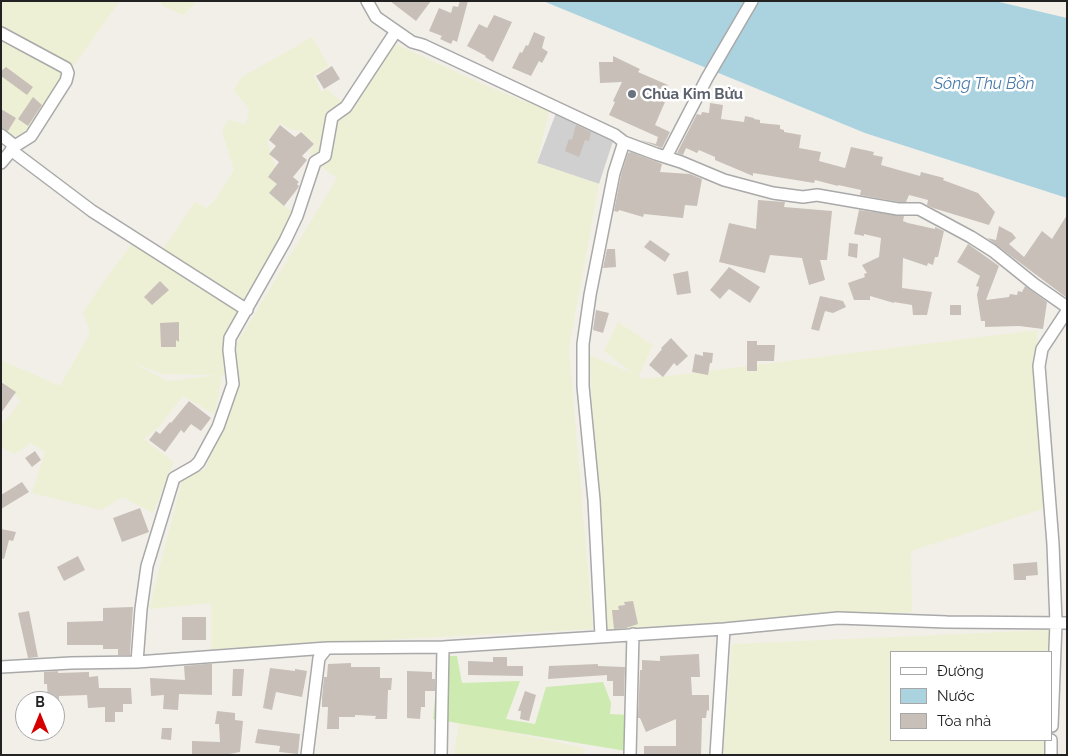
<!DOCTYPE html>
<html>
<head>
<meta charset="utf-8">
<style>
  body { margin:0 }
  #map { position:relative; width:1068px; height:756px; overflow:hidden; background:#f2efe9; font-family:Raleway,sans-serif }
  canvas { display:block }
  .frame { position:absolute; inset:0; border:2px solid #222; pointer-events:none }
  .legend { position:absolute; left:890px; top:651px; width:162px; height:90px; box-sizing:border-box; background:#fff; border:1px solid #a7a7a7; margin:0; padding:6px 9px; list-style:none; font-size:15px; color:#222 }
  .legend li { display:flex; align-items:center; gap:10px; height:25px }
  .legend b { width:25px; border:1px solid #a7a7a7 }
  .north { position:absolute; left:15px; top:691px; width:50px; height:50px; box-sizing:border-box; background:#fff; border:1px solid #a7a7a7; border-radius:50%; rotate:0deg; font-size:14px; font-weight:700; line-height:20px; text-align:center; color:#222 }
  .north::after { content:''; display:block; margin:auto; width:18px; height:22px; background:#d40000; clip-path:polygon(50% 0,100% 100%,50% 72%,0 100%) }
</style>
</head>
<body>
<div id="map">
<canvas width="1068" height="756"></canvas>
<div class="frame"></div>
<ul class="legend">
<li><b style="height:6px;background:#fff"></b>Đường</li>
<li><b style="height:14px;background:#aad3df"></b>Nước</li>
<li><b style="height:14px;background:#c7bfb8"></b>Tòa nhà</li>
</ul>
<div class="north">B</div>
</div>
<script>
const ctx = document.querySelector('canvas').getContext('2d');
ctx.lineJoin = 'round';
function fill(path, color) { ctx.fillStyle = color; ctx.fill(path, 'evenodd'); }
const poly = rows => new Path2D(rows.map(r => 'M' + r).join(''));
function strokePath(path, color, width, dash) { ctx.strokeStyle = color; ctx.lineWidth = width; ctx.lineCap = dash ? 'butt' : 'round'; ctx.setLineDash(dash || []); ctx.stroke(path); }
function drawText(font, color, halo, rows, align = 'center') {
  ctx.font = font + ' Raleway,sans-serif'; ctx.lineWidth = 5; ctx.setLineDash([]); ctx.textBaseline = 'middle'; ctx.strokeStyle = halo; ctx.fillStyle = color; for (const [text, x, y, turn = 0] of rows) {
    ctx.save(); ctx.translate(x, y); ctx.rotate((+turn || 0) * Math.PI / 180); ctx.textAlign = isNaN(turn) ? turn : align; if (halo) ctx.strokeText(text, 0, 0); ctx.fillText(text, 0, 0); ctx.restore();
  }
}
const religious = poly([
  [556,113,615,135,599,184,537,163]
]);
const farmland = poly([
  [1,1,120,1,72,68,1,29],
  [160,1,197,1,183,15,163,6],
  [1,37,64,71,66,81,31,136,15,146,1,136],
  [312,37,329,66,314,76,321,92,327,89,343,103,391,42,487,86,549,111,537,163,599,184,569,348,593,629,211,649,211,603,149,609,182,480,205,469,238,388,229,350,234,348,337,178,315,162,316,159,309,152,315,144,301,131,288,129,281,123,267,141,283,190,276,199,297,216,285,241,282,240,253,299,227,338,226,351,233,375,222,375,215,415,183,396,159,427,144,439,174,462,153,513,123,497,101,510,32,493,45,452,31,443,15,454,1,447,1,425,21,401,1,380,1,360,60,386,90,333,83,312,100,287,133,242,151,253,164,248,195,202,207,208,217,197,234,170,222,131,228,120,246,124,249,108,233,90,242,77],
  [132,362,162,374,217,375,167,381],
  [618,322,653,345,638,377,643,379,1037,330,1046,508,911,551,912,612,607,629,589,355,634,374,604,351],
  [1049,630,1049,652,892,652,892,740,1048,740,1048,755,723,755,732,644],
  [459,721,584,748,583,755,454,755]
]);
const grass = poly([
  [439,656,457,656,462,683,520,681,506,719,535,724,546,687,603,682,611,703,610,714,630,715,626,751,433,719]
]);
const water = poly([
  [543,1,995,1,1067,18,1067,198,865,133]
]);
const building = poly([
  [390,1,431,1,416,21],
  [460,1,468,1,457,42,453,40,451,44,440,39,442,36,429,31,439,8,451,13,453,6,458,7],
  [494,15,512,22,493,62,485,57,486,56,467,46,479,24,487,28],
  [534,32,545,37,542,48,548,52,542,63,539,61,531,76,512,68,520,52,522,53,526,45,528,46],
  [613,56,640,69,638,72,668,85,661,101,665,102,655,125,670,132,662,148,640,140,656,144,658,137,609,115,615,102,613,101,622,82,600,83,599,62,613,62],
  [332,66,340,79,324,89,316,76],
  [6,67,33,87,27,95,1,76,1,71],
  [33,97,42,105,28,126,18,119],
  [710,103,723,105,721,119,744,122,745,116,754,118,754,119,760,120,760,123,780,125,780,129,784,130,784,132,801,135,799,148,821,152,819,161,845,168,851,147,874,152,873,155,883,157,881,165,920,176,921,172,944,178,943,180,978,193,995,212,989,225,933,208,927,205,928,200,909,195,906,202,899,202,860,195,861,190,838,185,838,186,815,180,814,183,753,173,753,176,715,160,715,157,699,150,697,153,686,148,683,155,677,153,697,114,701,115,702,112,709,113],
  [1,109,16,118,8,131,1,128],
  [280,125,295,137,301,132,314,144,302,156,307,160,293,177,299,182,297,184,299,186,298,188,284,206,269,193,277,184,268,177,279,162,269,154,276,146,269,140],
  [576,125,591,132,589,141,585,140,579,157,565,151,569,139,572,140],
  [631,152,662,164,660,172,690,174,702,179,697,206,685,205,683,218,644,214,643,217,619,210,618,212,614,211,621,175,628,153],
  [758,200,785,202,784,207,832,211,827,260,820,260,825,280,809,285,802,258,770,255,765,273,719,262,729,223,756,229],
  [859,210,904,216,903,221,908,223,935,229,935,227,944,231,938,257,935,257,933,265,928,263,927,266,903,258,902,288,932,292,927,315,913,315,912,305,894,302,894,303,870,296,870,300,854,300,848,283,865,277,864,274,867,273,862,265,879,257,881,238,864,234,864,236,854,234],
  [1067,215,1067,298,987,238,996,240,999,226,1012,233,1016,238,1009,244,1024,257,1042,231,1052,239],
  [650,240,670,254,665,262,644,247],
  [849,243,858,244,857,258,848,256],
  [968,244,999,266,986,300,1009,297,1010,294,1017,295,1018,291,1022,292,1025,286,1047,302,1043,329,1019,326,985,327,985,321,981,321,977,295,979,287,976,286,980,276,957,262],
  [607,249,615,249,616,267,603,268],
  [729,267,760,287,750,303,729,289,720,299,710,290],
  [688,271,691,293,677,295,673,274],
  [160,281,169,290,152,305,144,297],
  [820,296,843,301,846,307,833,313,825,311,819,331,811,329],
  [950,305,961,305,961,315,950,315],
  [596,310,609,313,603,333,593,330],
  [179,322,179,342,176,340,176,347,161,347,160,323],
  [671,338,688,356,677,366,674,363,663,377,649,365,662,349,661,348],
  [747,341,757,341,757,345,775,345,774,361,757,361,757,371,747,371],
  [703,352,713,353,712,363,710,363,708,375,692,372,695,354,703,356],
  [1,382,16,392,1,413],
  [189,401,211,418,201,431,191,424,184,433,181,430,165,452,149,440,156,431,160,434,170,422,171,423],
  [35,451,41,460,32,467,25,458],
  [22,482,29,492,1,509,1,495],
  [140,508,149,532,122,542,113,518],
  [1,529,16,532,13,541,9,540,4,559,1,558],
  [78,556,85,570,64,581,57,567],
  [1037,562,1038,575,1026,576,1026,580,1014,580,1013,564],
  [633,601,638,624,626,628,614,629,612,610,619,610,618,606,625,605,624,602],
  [133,607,130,655,118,655,118,649,103,649,103,645,67,645,67,622,103,621,103,608],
  [29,611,38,657,28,658,18,613],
  [182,617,206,617,206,640,182,640],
  [699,654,700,677,691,677,692,695,709,695,709,711,707,710,706,718,702,718,701,755,644,755,644,746,676,746,676,719,646,732,640,718,638,718,640,670,642,670,642,660,660,661,660,656],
  [493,657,507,657,507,666,523,666,523,676,468,675,468,661,493,662],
  [351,663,351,667,380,667,380,678,392,678,391,690,388,690,387,719,375,719,376,716,355,715,355,717,339,717,339,729,327,729,328,707,322,707,322,698,324,677,327,677,328,664],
  [206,664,212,664,212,695,179,694,178,710,163,709,164,695,151,696,150,678,185,680,184,666],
  [598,664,598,666,625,667,624,696,613,696,613,681,607,681,607,675,548,679,549,666],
  [270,668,295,671,295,669,307,671,302,697,276,692,272,710,263,708],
  [233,669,244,669,242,696,232,696],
  [58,671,58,673,89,672,89,677,98,676,99,688,131,688,132,704,123,704,123,712,115,712,115,722,105,722,105,707,88,708,87,695,59,696,59,701,48,701,47,684,44,684,44,672],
  [407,671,432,672,432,679,435,679,435,691,425,691,425,707,421,707,420,719,407,718],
  [525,691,536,695,529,721,520,719,521,711,518,711],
  [217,711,235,713,235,720,243,721,240,752,224,755,192,755,192,741,220,742,219,724,215,724],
  [162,728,172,728,171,740,161,739],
  [258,729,300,734,298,754,279,752,280,746,255,743]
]);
const minor = poly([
  [367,1,376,17,412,42,423,45,615,135,624,142,656,154,681,162,724,180,773,193,803,197,817,195,898,209,919,209,971,237,993,251,1034,284,1067,307],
  [1,33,66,68,68,73,66,81,31,136,15,146,1,163],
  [1,135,15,146],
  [11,150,92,211,247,310],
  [666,157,707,78,752,1],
  [601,636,594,500,583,386,583,344,590,295,614,173,624,142],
  [137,662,141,609,147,566,174,478,195,466,199,462,218,427,233,384,229,350,230,338,285,241,297,216,315,162,325,156,332,117,346,107,396,31],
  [1,667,71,663,137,662,327,648,443,647,724,629,838,618,947,622,1067,623],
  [1052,726,1056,623,1053,544,1039,366,1042,349,1067,311],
  [307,755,319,658,327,648],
  [441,755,443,647],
  [630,755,633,634],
  [716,755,724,629],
  [1051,755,1051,740]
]);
const markers = [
  [632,94,5,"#6b7280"]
];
const worshipNames = [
  ["Chùa Kim Bửu",642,94]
];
const waterNames = [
  ["Sông Thu Bồn",984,84]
];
fill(religious, '#d0d0d0');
fill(farmland, '#eef0d5');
fill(grass, '#cdebb0');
fill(water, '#aad3df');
fill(building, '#c7bfb8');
strokePath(minor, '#a9a9a9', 14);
strokePath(minor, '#fff', 11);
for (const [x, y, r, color] of markers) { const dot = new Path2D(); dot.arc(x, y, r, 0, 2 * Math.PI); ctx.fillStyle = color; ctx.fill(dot); strokePath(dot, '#fff', 2); }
drawText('bold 15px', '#5b616d', '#fff', worshipNames, 'left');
drawText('italic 16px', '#4a7aab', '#fff', waterNames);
</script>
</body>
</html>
